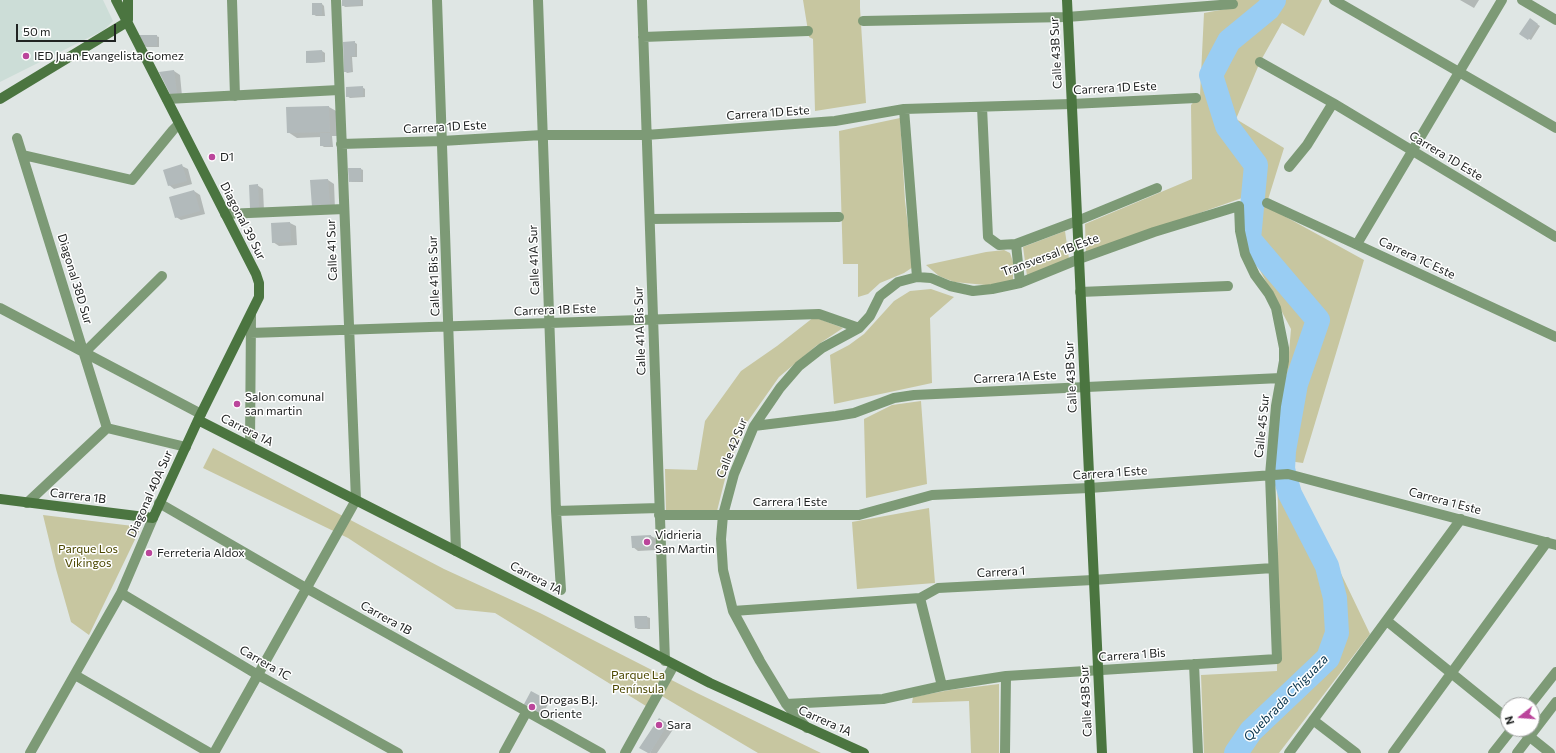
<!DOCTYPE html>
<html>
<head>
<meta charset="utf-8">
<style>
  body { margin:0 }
  #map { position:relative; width:1556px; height:753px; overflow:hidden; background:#dfe6e4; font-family:Commissioner,sans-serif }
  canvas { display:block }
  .north { position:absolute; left:1500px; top:697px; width:40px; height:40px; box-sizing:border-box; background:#fff; border:1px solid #a6a7a7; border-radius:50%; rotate:253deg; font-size:11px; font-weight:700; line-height:16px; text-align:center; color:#202322 }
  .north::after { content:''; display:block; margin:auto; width:14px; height:18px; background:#bb459b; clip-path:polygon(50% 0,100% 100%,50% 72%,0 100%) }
  .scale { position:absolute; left:16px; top:24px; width:100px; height:18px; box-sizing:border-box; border:2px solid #202322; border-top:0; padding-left:5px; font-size:12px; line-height:14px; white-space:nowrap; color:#202322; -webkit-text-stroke:3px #fff; paint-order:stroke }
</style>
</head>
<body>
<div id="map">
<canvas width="1556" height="753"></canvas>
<div class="north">N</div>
<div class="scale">50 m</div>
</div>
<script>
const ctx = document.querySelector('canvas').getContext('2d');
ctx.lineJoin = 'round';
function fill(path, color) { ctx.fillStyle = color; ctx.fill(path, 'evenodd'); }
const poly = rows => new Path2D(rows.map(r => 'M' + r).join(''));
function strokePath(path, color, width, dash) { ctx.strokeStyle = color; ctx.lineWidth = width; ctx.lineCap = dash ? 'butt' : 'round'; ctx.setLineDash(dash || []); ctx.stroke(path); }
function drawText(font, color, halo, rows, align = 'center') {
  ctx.font = font + ' Commissioner,sans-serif'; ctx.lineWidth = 3; ctx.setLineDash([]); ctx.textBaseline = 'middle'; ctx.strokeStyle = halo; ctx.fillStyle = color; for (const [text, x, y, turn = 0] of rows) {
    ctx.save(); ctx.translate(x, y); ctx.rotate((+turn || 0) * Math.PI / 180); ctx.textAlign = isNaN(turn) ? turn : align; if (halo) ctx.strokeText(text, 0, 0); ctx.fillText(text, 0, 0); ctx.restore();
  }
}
const built = poly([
  [0,0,103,0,113,21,104,30,0,82]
]);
const green = poly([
  [803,0,860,0,860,8,866,103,815,111,813,39,809,37],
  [1236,0,1322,0,1304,36,1282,23,1260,62,1236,119,1284,148,1266,206,1364,260,1303,463,1274,459,1286,387,1291,329,1245,242,1242,198,1086,253,1085,224,1192,179,1191,105,1200,95,1204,13,1237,7],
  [900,118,905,201,913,267,904,273,880,283,868,294,858,297,858,264,843,264,839,131],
  [1065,231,1069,259,1027,276,1023,247],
  [1004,250,1010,253,1013,262,1013,281,996,286,954,282,939,276,926,265,986,252],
  [931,289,954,297,930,318,932,383,834,404,830,355,849,345,864,334,894,301,910,291],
  [814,317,843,328,816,346,779,377,748,421,728,467,717,511,666,511,665,469,697,470,705,421,741,371,777,346],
  [921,401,927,484,866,498,864,419,892,405],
  [213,448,444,569,540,613,697,693,821,753,758,753,655,692,646,706,495,613,456,609,348,538,203,468],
  [1275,479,1299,486,1370,634,1279,753,1204,753,1201,675,1277,671,1278,504,1277,484],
  [929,508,935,583,857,589,852,522],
  [43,515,141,527,89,635,71,622,56,569],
  [999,684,999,753,971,753,969,701,912,703,913,697,950,690]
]);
const shadow = poly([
  [343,0,363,0,363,6,345,7,343,5],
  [1460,0,1479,0,1474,8],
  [322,4,324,6,325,16,316,16,313,14],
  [1530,20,1540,26,1531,40,1521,34],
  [156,36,159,37,159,47,147,47,144,46],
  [354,42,357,44,357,57,352,57,353,72,347,73,345,71],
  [322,51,325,53,325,62,310,63,307,62,307,52],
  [174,71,180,75,182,96,170,94],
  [362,87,365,89,365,97,350,98,347,96],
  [329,107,338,112,338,136,332,136,333,147,324,147,321,145,321,137,297,138,288,132],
  [182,166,188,169,192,184,174,189,169,185],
  [361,169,363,170,363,182,352,182,350,181],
  [328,180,334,184,335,209,318,210],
  [257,185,263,189,264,211,257,211],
  [194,191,200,195,205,214,181,220,176,217],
  [290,223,296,226,297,245,279,246,273,242],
  [651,536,657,539,657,550,638,551,633,547,632,537],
  [635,617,647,617,650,618,650,629,638,629,636,628],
  [532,692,549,702,542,716,524,706],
  [665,722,674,728,657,753,650,753]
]);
const river = poly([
  [1236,753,1251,731,1328,658,1337,633,1335,598,1327,566,1290,494,1283,469,1284,451,1296,384,1318,320,1249,239,1256,165,1227,126,1211,75,1229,41,1268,9,1274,0]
]);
const building = poly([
  [342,0,360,0,361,5,342,6],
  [312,3,322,3,322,15,312,15],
  [1530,18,1538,24,1528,40,1519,34],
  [138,35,157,35,157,46,143,46],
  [355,41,355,56,350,56,351,72,344,72,343,42],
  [322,50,323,62,306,63,306,51],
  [174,70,177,93,170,94,159,72],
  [363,86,363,96,346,97,346,87],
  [329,106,330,132,287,133,286,107],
  [320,133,330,133,330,146,320,146],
  [182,164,187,181,168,186,163,170],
  [348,168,361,168,361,181,349,182],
  [328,179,330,206,312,207,310,180],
  [258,184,259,208,250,208,249,185],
  [194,190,200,211,175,218,169,197],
  [290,222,291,242,272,243,271,223],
  [651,535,652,547,632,548,631,536],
  [634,616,647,616,648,628,635,628],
  [531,691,544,698,536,713,523,706],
  [659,718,668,724,650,753,648,753,639,748]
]);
const street = poly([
  [232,0,235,96],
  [437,0,456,551],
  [538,0,556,511,561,590],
  [642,0,665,661],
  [1334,0,1556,128],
  [1522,0,1556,20],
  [863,21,1067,17,1233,4],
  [643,37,808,31],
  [1260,62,1333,103,1556,237],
  [167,99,339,90],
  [982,107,988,237,999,245,1016,244,1077,221,1157,188],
  [904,109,917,277],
  [17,138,107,428],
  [341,144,442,141,542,135,646,135,835,121,904,109,1071,104,1196,98],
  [23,155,132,180,173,130,179,124],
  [1289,167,1307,145,1333,103],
  [1267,203,1556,337],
  [225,214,344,209],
  [650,219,839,217],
  [1016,244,1020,283],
  [1357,244,1502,0],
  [1080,292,1228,286],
  [0,308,201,414],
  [250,333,819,314,859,328],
  [84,353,162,276],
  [754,426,836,416,854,413,894,398,914,395,1281,378],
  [107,428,186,447],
  [250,446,251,315],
  [27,503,107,428],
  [159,503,306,588,601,753],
  [556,511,659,508],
  [659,515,859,515,932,495,1089,488,1288,474,1556,545],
  [121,593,258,675,398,753],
  [733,611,920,598,938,588,1093,580,1273,568],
  [1387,621,1508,719],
  [1194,664,1198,753],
  [75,675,210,753],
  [786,704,883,699,942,686,920,598],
  [1530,705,1556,672],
  [1313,720,1356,753],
  [807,728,786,704,760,661,733,611,723,570,721,539,723,515,734,474,754,426,780,388,799,366,822,348,859,328,870,316,880,296,898,282,917,277,931,278,950,286,973,291,992,289,1020,283,1079,259,1154,232,1239,206,1240,231,1245,254,1255,275,1269,294,1276,308,1284,348,1284,361,1276,406,1270,475,1277,659,1006,676,942,686],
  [1520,729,1550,753],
  [30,753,121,593,153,518],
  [214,753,356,500,336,0],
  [504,753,527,711],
  [625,753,674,665],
  [1005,753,1006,676],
  [1289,753,1461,519],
  [1393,753,1547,542],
  [1493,753,1512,729],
  [1517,753,1556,702]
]);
const secondary = poly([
  [1067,0,1102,753],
  [128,20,128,0],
  [0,99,127,22],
  [198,420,456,551,710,683,864,753],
  [0,499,153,518,198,420,259,297,259,283,256,274,116,0]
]);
const markers = [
  [26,56,4,"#bb459b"],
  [212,157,4,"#bb459b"],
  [237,404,4,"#bb459b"],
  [647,542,4,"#bb459b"],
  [149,553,4,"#bb459b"],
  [532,707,4,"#bb459b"],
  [659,725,4,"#bb459b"]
];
const streetNames = [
  ["Calle 43B Sur",1056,53,-93],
  ["Carrera 1D Este",1115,88,-3],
  ["Carrera 1D Este",768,113,-4],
  ["Carrera 1D Este",445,127,-3],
  ["Carrera 1D Este",1446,156,31],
  ["Diagonal 39 Sur",243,221,63],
  ["Calle 41 Sur",332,250,-92],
  ["Transversal 1B Este",1050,255,-20],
  ["Carrera 1C Este",1417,258,25],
  ["Calle 41A Sur",534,260,-92],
  ["Calle 41 Bis Sur",434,276,-92],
  ["Diagonal 38D Sur",75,279,73],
  ["Carrera 1B Este",555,310,-2],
  ["Calle 41A Bis Sur",640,331,-92],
  ["Carrera 1A Este",1015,377,-3],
  ["Calle 43B Sur",1071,377,-93],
  ["Calle 45 Sur",1262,426,-84],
  ["Carrera 1A",247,430,27],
  ["Calle 42 Sur",732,448,-68],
  ["Carrera 1 Este",1110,473,-4],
  ["Diagonal 40A Sur",150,494,-66],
  ["Carrera 1B",78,496,7],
  ["Carrera 1 Este",1445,501,15],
  ["Carrera 1 Este",790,502],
  ["Carrera 1",1001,572,-3],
  ["Carrera 1A",536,578,28],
  ["Carrera 1B",386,618,29],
  ["Carrera 1 Bis",1132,655,-4],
  ["Carrera 1C",265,663,30],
  ["Calle 43B Sur",1086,701,-93],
  ["Carrera 1A",825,721,24]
];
const poiNames = [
  ["IED Juan Evangelista Gomez",34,56],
  ["D1",220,157],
  ["Salon comunal",245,397],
  ["san martin",245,411],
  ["Vidrieria",655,535],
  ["San Martin",655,549],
  ["Ferreteria Aldox",157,553],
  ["Drogas B.J.",540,700],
  ["Oriente",540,714],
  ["Sara",667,725]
];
const parkNames = [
  ["Parque Los",88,549],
  ["Vikingos",88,563],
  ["Parque La",638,675],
  ["Península",638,689]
];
const waterNames = [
  ["Quebrada Chiguaza",1286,698,-46]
];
fill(built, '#ccddd7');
fill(green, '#c7c6a0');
fill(shadow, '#0003');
strokePath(river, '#99cdf3', 24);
fill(building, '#b2babb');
strokePath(street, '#7d9a76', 10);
strokePath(secondary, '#4b7540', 10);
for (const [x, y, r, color] of markers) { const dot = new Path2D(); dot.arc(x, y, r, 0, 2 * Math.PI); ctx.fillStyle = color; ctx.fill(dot); strokePath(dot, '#fff', 1.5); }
drawText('12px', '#202322', '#fff', streetNames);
drawText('12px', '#202322', '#fff', poiNames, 'left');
drawText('12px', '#4c4800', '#fff', parkNames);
drawText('italic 13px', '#07334c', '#fff', waterNames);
</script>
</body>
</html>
